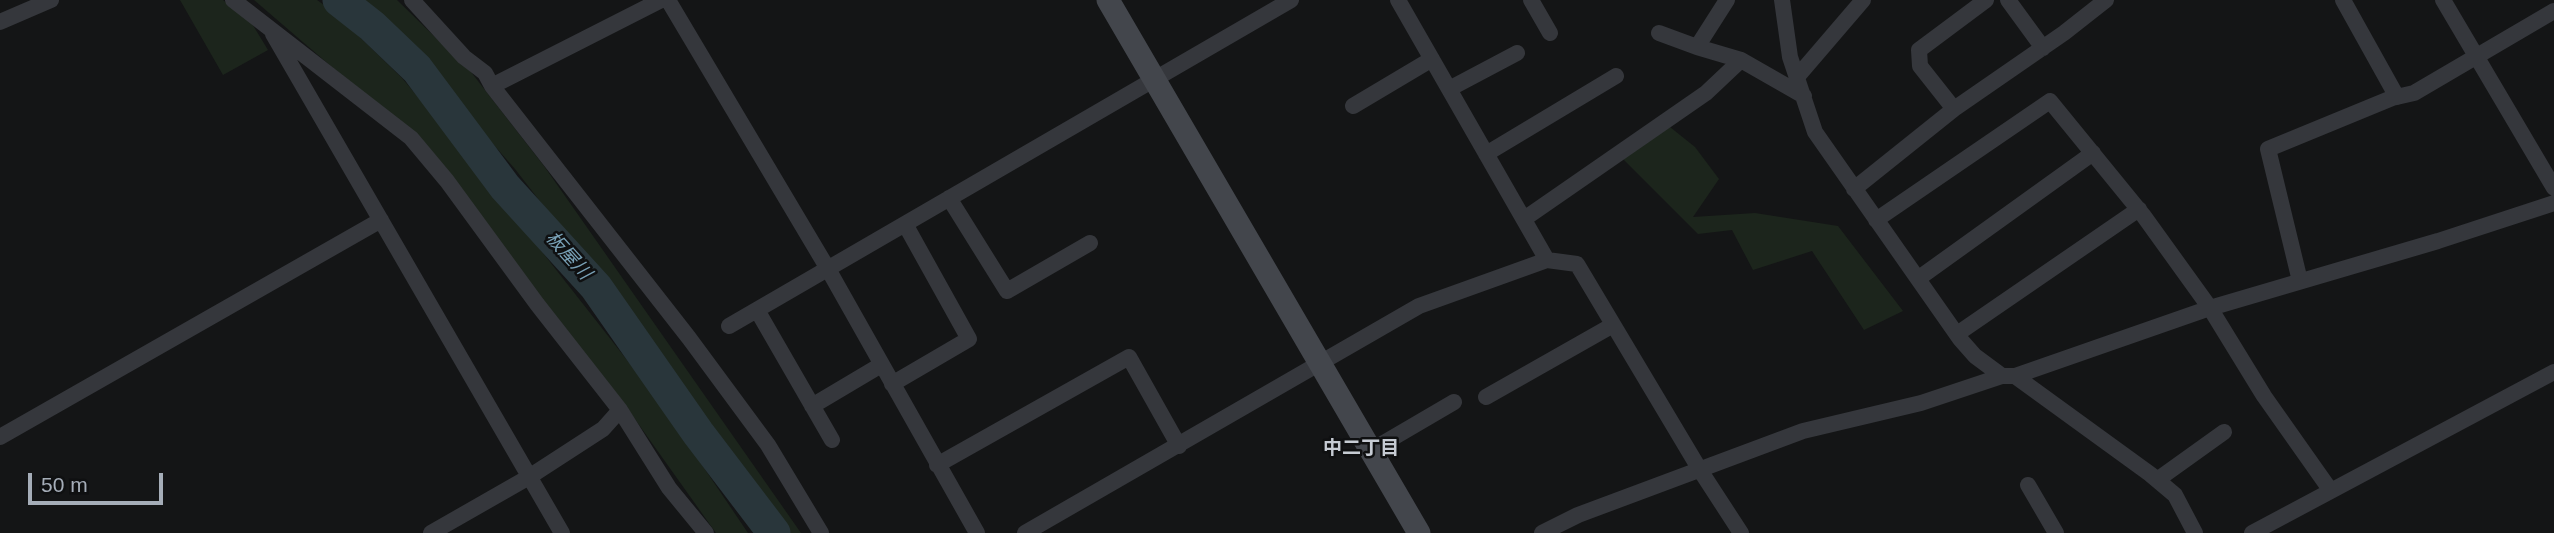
<!DOCTYPE html>
<html>
<head>
<meta charset="utf-8">
<style>
  body { margin:0 }
  #map { position:relative; width:2554px; height:533px; overflow:hidden; background:#141516; font-family:Arial,sans-serif }
  canvas { display:block }
  .scale { position:absolute; left:28px; top:473px; width:135px; height:32px; box-sizing:border-box; border:4px solid #a5adb8; border-top:0; padding-left:9px; font-size:21px; line-height:24px; white-space:nowrap; color:#a5adb8; -webkit-text-stroke:5px #0f1011; paint-order:stroke }
</style>
</head>
<body>
<div id="map">
<canvas width="2554" height="533"></canvas>
<div class="scale">50 m</div>
</div>
<script>
const ctx = document.querySelector('canvas').getContext('2d');
ctx.lineJoin = 'round';
function fill(path, color) { ctx.fillStyle = color; ctx.fill(path, 'evenodd'); }
const poly = rows => new Path2D(rows.map(r => 'M' + r).join(''));
function strokePath(path, color, width, dash) { ctx.strokeStyle = color; ctx.lineWidth = width; ctx.lineCap = dash ? 'butt' : 'round'; ctx.setLineDash(dash || []); ctx.stroke(path); }
function drawText(font, color, halo, rows, align = 'center') {
  ctx.font = font + ' Arial,"Noto Sans JP",sans-serif'; ctx.lineWidth = 5; ctx.setLineDash([]); ctx.textBaseline = 'middle'; ctx.strokeStyle = halo; ctx.fillStyle = color; for (const [text, x, y, turn = 0] of rows) {
    ctx.save(); ctx.translate(x, y); ctx.rotate((+turn || 0) * Math.PI / 180); ctx.textAlign = isNaN(turn) ? turn : align; if (halo) ctx.strokeText(text, 0, 0); ctx.fillText(text, 0, 0); ctx.restore();
  }
}
const green = poly([
  [180,0,223,0,251,22,268,50,223,75],
  [254,0,317,0,334,12,402,78,459,146,656,397,748,533,716,533,627,408,418,141],
  [357,0,397,0,471,72,544,166,801,533,786,533,628,315,515,169,441,85],
  [1670,127,1695,147,1719,179,1693,217,1755,213,1838,226,1903,311,1864,330,1812,251,1753,270,1732,230,1698,234,1620,156]
]);
const river = poly([
  [339,0,372,26,417,69,505,187,596,287,698,433,774,533]
]);
const street = poly([
  [233,0,411,138,447,181,537,304,620,410,669,488,706,533],
  [412,0,464,57,485,73,492,86,689,338,768,445,821,533],
  [668,0,828,269,977,533],
  [1398,0,1547,260,1577,264,1700,470,1741,533],
  [1531,0,1550,33],
  [1782,0,1790,57,1815,132,1960,339,1975,356,2002,376],
  [2008,0,2043,48],
  [2343,0,2397,97],
  [2443,0,2554,188],
  [0,22,51,0],
  [1659,33,1697,47,1741,60],
  [273,34,562,533],
  [1697,47,1727,0],
  [1797,77,1863,0],
  [492,86,661,0],
  [1449,89,1517,53],
  [1353,106,1432,59],
  [1954,109,1920,66,1919,50,1986,0],
  [1486,154,1616,76],
  [1854,189,1954,109,2064,33,2106,0],
  [949,198,1007,291,1090,243],
  [1524,219,1706,93,1741,60,1804,96],
  [1876,220,2050,101,2143,215,2210,308,2264,396,2331,491],
  [1919,278,2093,153],
  [2300,281,2268,149,2392,98,2414,93,2554,11],
  [757,310,832,440],
  [729,326,1291,0],
  [1957,334,2139,209],
  [2015,376,2150,474,2175,495,2195,533],
  [892,384,969,339,905,224],
  [1486,397,1613,325],
  [812,406,881,365],
  [0,437,381,220],
  [1372,450,1454,402],
  [937,465,1129,357,1179,446],
  [2157,480,2224,432],
  [2028,485,2056,533],
  [431,533,529,477,603,429,620,410],
  [1025,533,1419,306,1547,260],
  [1542,533,1578,515,1803,431,1921,403,2002,376,2015,376,2210,308,2438,241,2554,203],
  [2252,533,2554,372]
]);
const secondary = poly([
  [1108,0,1419,533]
]);
const waterNames = [
  ["板屋川",568,256,48]
];
const neighbourhoodNames = [
  ["中二丁目",1361,449]
];
fill(green, '#1c251c');
strokePath(river, '#29363b', 33);
strokePath(street, '#35373c', 16);
strokePath(secondary, '#43464c', 23);
drawText('italic 19px', '#79a1b6', '#0f1011', waterNames);
drawText('bold 19px', '#c6cbd3', '#0f1011', neighbourhoodNames);
</script>
</body>
</html>
